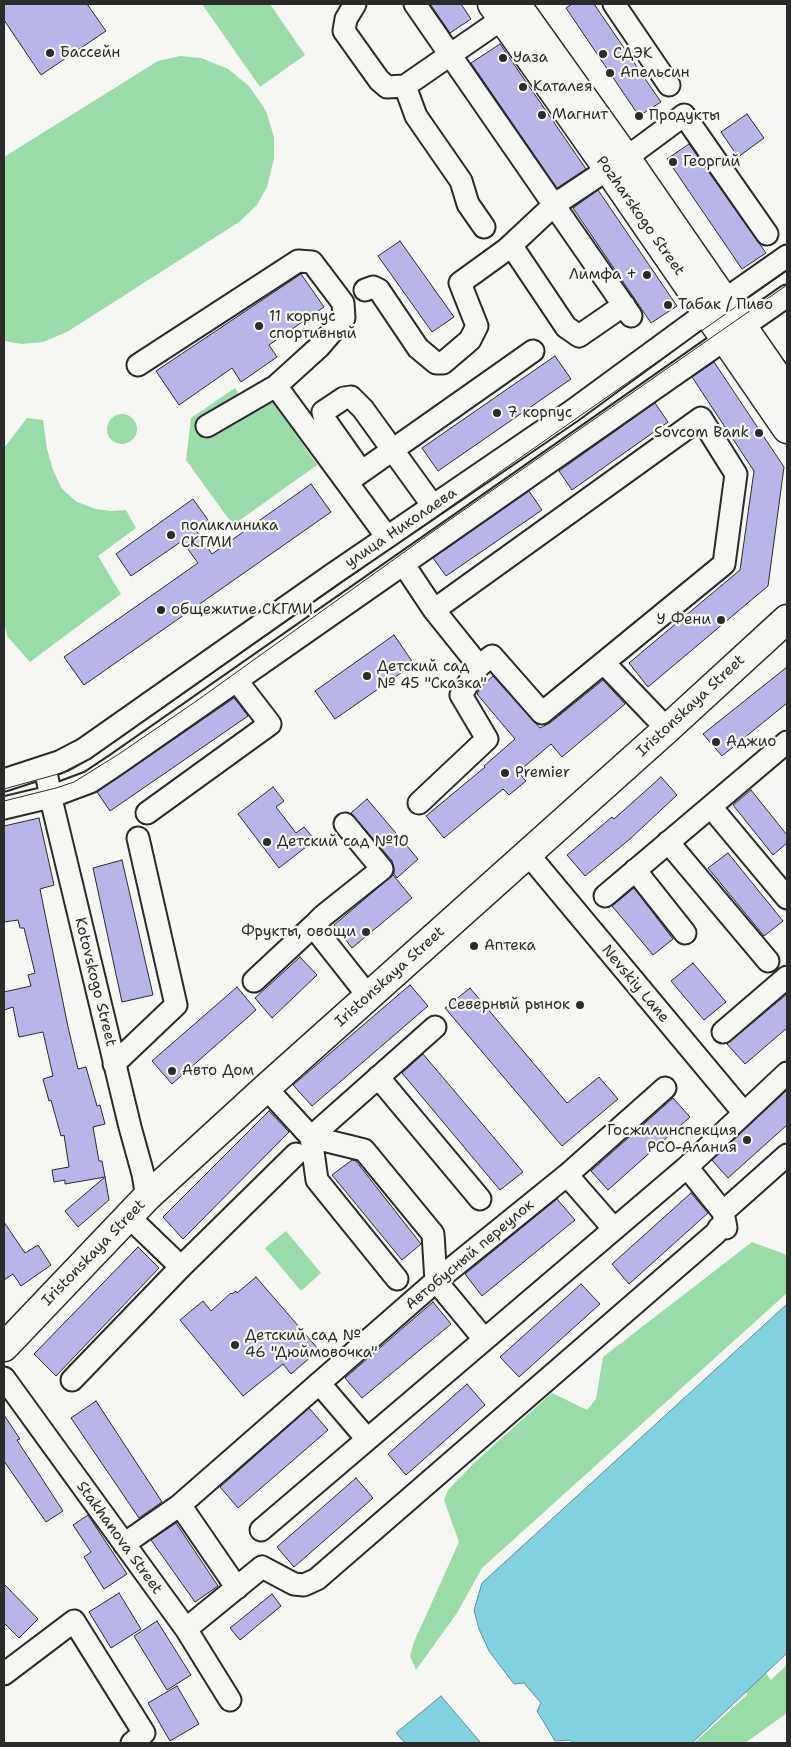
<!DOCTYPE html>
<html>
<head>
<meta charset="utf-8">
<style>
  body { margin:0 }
  #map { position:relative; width:791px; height:1747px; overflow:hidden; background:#f6f6f2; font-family:"Shantell Sans",sans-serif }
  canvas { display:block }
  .frame { position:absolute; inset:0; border:5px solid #2b2b2b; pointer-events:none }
</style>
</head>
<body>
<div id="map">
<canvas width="791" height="1747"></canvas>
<div class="frame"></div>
</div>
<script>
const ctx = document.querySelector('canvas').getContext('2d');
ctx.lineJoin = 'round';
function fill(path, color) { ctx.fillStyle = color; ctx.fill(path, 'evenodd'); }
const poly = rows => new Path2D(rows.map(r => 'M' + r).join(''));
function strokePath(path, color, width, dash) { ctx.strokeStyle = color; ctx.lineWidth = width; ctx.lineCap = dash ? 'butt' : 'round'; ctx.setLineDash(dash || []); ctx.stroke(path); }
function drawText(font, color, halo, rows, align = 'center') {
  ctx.font = font + ' "Shantell Sans",sans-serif'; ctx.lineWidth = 4.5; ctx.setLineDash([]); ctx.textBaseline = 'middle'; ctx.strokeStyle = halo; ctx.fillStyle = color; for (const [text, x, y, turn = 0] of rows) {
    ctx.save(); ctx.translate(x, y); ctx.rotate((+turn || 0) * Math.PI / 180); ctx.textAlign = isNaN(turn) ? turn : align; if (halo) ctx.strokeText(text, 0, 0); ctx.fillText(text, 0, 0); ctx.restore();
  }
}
const green = poly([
  [202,4,270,4,305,55,260,87],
  [180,56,201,58,228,69,249,86,266,111,274,137,274,159,267,187,257,205,239,222,67,332,43,342,22,344,4,341,4,157,158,61],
  [262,385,317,465,233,525,186,460,191,418,235,388,242,399],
  '107 429a15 15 0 1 1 30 0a15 15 0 1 1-30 0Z',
  [27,418,43,420,47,449,53,470,62,489,77,502,96,509,111,511,126,510,136,528,98,556,121,594,30,662,7,636,4,621,4,448],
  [286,1231,321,1273,301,1291,265,1248],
  [752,1242,787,1255,787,1293,482,1568,457,1613,416,1670,410,1656,414,1642,459,1542,444,1500,448,1490,475,1462,552,1393,587,1410,596,1399,603,1357],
  [787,1665,787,1713,745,1743,694,1743,747,1695,744,1685,765,1672,771,1680]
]);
const water = poly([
  [787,1304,787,1653,692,1743,573,1743,570,1740,555,1741,537,1711,541,1703,524,1683,514,1684,489,1651,479,1629,474,1610,482,1583,787,1304],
  [441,1696,481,1743,405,1743,396,1733,441,1696]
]);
const building = poly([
  [4,4,87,4,106,31,41,75,4,20,4,4],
  [430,4,461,4,471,19,450,33,430,4],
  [572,4,594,4,661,102,639,116,566,8,572,4],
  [500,44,586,169,557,188,471,63,500,44],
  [747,114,764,138,738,157,721,132,747,114],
  [689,144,766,253,742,269,667,159,689,144],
  [598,190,677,306,651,323,573,208,598,190],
  [400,241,454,317,432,332,378,256,400,241],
  [301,274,324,307,269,345,277,357,241,382,232,368,179,405,156,371,301,274],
  [555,356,571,379,438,471,422,448,555,356],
  [714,362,784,467,768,586,648,687,629,663,740,570,754,471,692,377,714,362],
  [655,403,668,422,572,490,559,471,655,403],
  [311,484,331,512,84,685,64,657,198,563,182,541,131,576,116,554,193,499,208,520,195,529,212,554,311,484],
  [529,491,542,510,446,576,433,558,529,491],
  [394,635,414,664,335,719,315,691,394,635],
  [787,667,787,703,722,756,703,734,787,667],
  [493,676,540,728,550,723,603,680,625,704,562,757,551,744,518,772,526,781,509,795,503,789,444,838,426,816,485,767,484,766,515,739,477,694,481,687,493,676],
  [234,698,248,716,110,811,97,792,234,698],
  [661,777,677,795,630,839,585,876,567,855,612,817,614,819,661,777],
  [273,787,284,801,276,807,296,833,304,827,315,840,279,868,238,814,273,787],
  [751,790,787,835,787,843,773,855,733,805,751,790],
  [367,799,418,859,397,878,394,874,394,868,392,861,351,813,367,799],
  [39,818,54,885,40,889,68,1027,78,1069,86,1067,97,1106,100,1105,105,1124,93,1127,99,1161,102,1161,105,1177,65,1184,65,1180,54,1182,52,1170,69,1167,64,1135,61,1136,51,1100,49,1101,43,1079,53,1076,43,1032,19,1037,13,1007,4,1010,4,992,31,986,28,975,35,973,24,928,20,928,18,920,4,922,4,826,39,818],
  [728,853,783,921,764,936,708,868,728,853],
  [122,860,153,995,122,1002,93,868,122,860],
  [393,875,412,898,352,948,334,925,393,875],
  [634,888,673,939,653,955,612,906,634,888],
  [300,957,317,975,272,1018,255,998,300,957],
  [693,963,726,1002,704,1020,671,981,693,963],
  [410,985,428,1006,312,1106,293,1085,410,985],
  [237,987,256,1010,172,1084,152,1061,237,987],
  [470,988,567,1103,599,1077,618,1099,562,1146,445,1008,470,988],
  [787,994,787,1028,745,1064,727,1044,787,994],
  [423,1054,523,1172,500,1190,402,1073,423,1054],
  [787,1090,787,1125,728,1178,712,1160,787,1090],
  [673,1098,690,1117,608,1190,591,1171,673,1098],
  [269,1111,289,1132,183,1239,163,1217,269,1111],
  [352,1160,356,1161,421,1244,402,1260,332,1175,352,1160],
  [105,1177,109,1200,78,1227,65,1211,105,1177],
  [691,1193,708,1213,629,1284,612,1264,691,1193],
  [557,1199,575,1220,482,1296,465,1274,557,1199],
  [4,1222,25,1253,38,1245,51,1265,21,1286,13,1274,4,1280,4,1222],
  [138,1247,159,1268,56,1376,34,1354,138,1247],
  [256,1277,319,1350,291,1374,283,1364,243,1396,180,1320,203,1301,211,1311,231,1293,232,1294,236,1291,237,1293,256,1277],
  [581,1284,600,1304,519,1377,500,1357,581,1284],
  [433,1302,451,1324,362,1398,345,1378,433,1302],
  [467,1384,485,1405,406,1475,388,1454,467,1384],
  [96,1401,162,1502,139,1518,71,1418,96,1401],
  [309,1408,328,1430,238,1508,220,1487,309,1408],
  [4,1415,20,1439,17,1440,63,1511,46,1522,4,1461,4,1415],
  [356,1478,373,1498,294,1567,277,1547,356,1478],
  [88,1515,127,1574,104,1589,84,1557,91,1552,73,1525,88,1515],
  [176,1523,218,1586,195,1602,151,1540,176,1523],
  [4,1584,38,1619,19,1638,4,1623,4,1584],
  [119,1593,141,1629,111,1648,89,1612,119,1593],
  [272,1594,281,1606,240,1640,230,1628,272,1594],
  [157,1621,191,1675,167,1690,134,1636,157,1621],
  [177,1686,199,1724,170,1741,148,1703,177,1686]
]);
const minor = poly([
  [355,4,346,19,344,31,379,80,387,87,405,86,515,10],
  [614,4,669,85],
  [405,86,416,116,461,181,468,204,484,227],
  [626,158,684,115,767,234],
  [608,169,554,205,631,316],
  [511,245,566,327,579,336,624,305],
  [365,290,373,287,379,290,418,348,436,363,443,363,470,340,477,326,460,283,507,249,554,205,415,4],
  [138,365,298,261,312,262,343,303,344,318,319,347,276,386,207,426],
  [276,386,387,537],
  [361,471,325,420,323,412,344,398,351,397,363,409,428,499],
  [347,482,533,351],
  [404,565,434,610,701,418,736,474,724,564,542,713,492,656,479,666,434,610],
  [604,663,667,729],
  [45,767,52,803,130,1127,143,1174,147,1197],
  [4,780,59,762,84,749,333,574,572,411,707,312,787,256],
  [419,803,487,739,461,695,479,666],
  [711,807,787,898],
  [4,808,50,797,90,782,117,764,787,296],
  [147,813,270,724,240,685,239,679],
  [345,824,382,869,323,916,313,926,369,997],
  [668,842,768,961],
  [528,854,744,1113],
  [635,870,685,933],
  [605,896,787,742],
  [254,981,313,926],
  [723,1032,787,977],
  [114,1064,176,1005,138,838],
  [378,1077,480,1199],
  [266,1088,311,1137,435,1027],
  [567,1175,614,1229],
  [723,1212,787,1155],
  [128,1216,181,1267,296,1154],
  [397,1279,317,1180,311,1137,364,1150,433,1234,436,1281,484,1339],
  [4,1378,186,1629,230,1700],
  [72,1380,181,1267],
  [319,1383,367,1439],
  [180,1505,237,1588],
  [261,1530,687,1167,787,1073],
  [124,1544,180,1505,436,1281,567,1175,665,1088],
  [186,1629,262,1567,294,1584,304,1585,317,1579,716,1233,719,1228,726,1228,723,1212,687,1167],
  [4,1674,74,1621,144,1733,132,1743]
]);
const major = poly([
  [492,4,608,169,787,429],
  [516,4,626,158,787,391],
  [4,1347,147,1197,266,1088,667,729,787,619]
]);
const tram = poly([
  [4,789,69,771,90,759,787,271],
  [4,801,56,788,74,782,119,754,195,702,428,535,787,285]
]);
const markers = [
  [50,53,5,"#2b2b2b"],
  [603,54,5,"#2b2b2b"],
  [503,58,5,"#2b2b2b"],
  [610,73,5,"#2b2b2b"],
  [523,87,5,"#2b2b2b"],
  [542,115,5,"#2b2b2b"],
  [639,116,5,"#2b2b2b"],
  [673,162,5,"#2b2b2b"],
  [647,275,5,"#2b2b2b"],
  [668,305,5,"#2b2b2b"],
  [259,326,5,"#2b2b2b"],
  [497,413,5,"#2b2b2b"],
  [759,433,5,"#2b2b2b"],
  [171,535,5,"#2b2b2b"],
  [161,610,5,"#2b2b2b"],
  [721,620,5,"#2b2b2b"],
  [367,676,5,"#2b2b2b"],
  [716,742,5,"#2b2b2b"],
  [505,773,5,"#2b2b2b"],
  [267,842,5,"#2b2b2b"],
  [366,932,5,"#2b2b2b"],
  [474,946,5,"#2b2b2b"],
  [580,1005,5,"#2b2b2b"],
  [172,1071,5,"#2b2b2b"],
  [747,1140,5,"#2b2b2b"],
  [235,1345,5,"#2b2b2b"]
];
const poiNames = [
  ["Бассейн",60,53],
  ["СДЭК",613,54],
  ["Уаза",513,58],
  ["Апельсин",620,73],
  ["Каталея",533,87],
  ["Магнит",552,115],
  ["Продукты",649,116],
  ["Георгий",683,162],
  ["Лимфа +",637,275,"right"],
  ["Табак / Пиво",678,305],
  ["11 корпус",269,317],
  ["спортивный",269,334],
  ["7 корпус",507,413],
  ["Sovcom Bank",749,433,"right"],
  ["поликлиника",181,526],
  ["СКГМИ",181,543],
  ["общежитие СКГМИ",171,610],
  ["У Фени",711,620,"right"],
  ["Детский сад",377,667],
  ["№ 45 \"Сказка\"",377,684],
  ["Аджио",726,742],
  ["Premier",515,773],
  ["Детский сад №10",277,842],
  ["Фрукты, овощи",356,932,"right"],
  ["Аптека",484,946],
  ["Северный рынок",570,1005,"right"],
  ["Авто Дом",182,1071],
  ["Госжилинспекция",737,1131,"right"],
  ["РСО-Алания",737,1148,"right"],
  ["Детский сад №",245,1336],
  ["46 \"Дюймовочка\"",245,1353]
];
const streetNames = [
  ["Pozharskogo Street",640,216,55],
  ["улица Николаева",401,528,-34],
  ["Iristonskaya Street",691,706,-43],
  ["Iristonskaya Street",390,977,-42],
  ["Kotovskogo Street",95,982,76],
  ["Nevskiy Lane",635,984,50],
  ["Iristonskaya Street",94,1253,-46],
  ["Автобусный переулок",470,1255,-40],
  ["Stakhanova Street",119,1538,54]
];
fill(green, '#9adca7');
fill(water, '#82d1e0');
strokePath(water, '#5f8f98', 1);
fill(building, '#b8b6e8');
strokePath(building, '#2b2b2b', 1);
strokePath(minor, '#2b2b2b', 25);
strokePath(major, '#2b2b2b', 31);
strokePath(minor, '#f6f6f2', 21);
strokePath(major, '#f6f6f2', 28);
strokePath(tram, '#2b2b2b', 1);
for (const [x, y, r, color] of markers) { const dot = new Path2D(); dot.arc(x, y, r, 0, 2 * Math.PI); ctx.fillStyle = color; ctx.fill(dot); strokePath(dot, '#f6f6f2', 2); }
drawText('15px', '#2b2b2b', '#f6f6f2', poiNames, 'left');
drawText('15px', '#2b2b2b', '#f6f6f2', streetNames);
</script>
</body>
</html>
